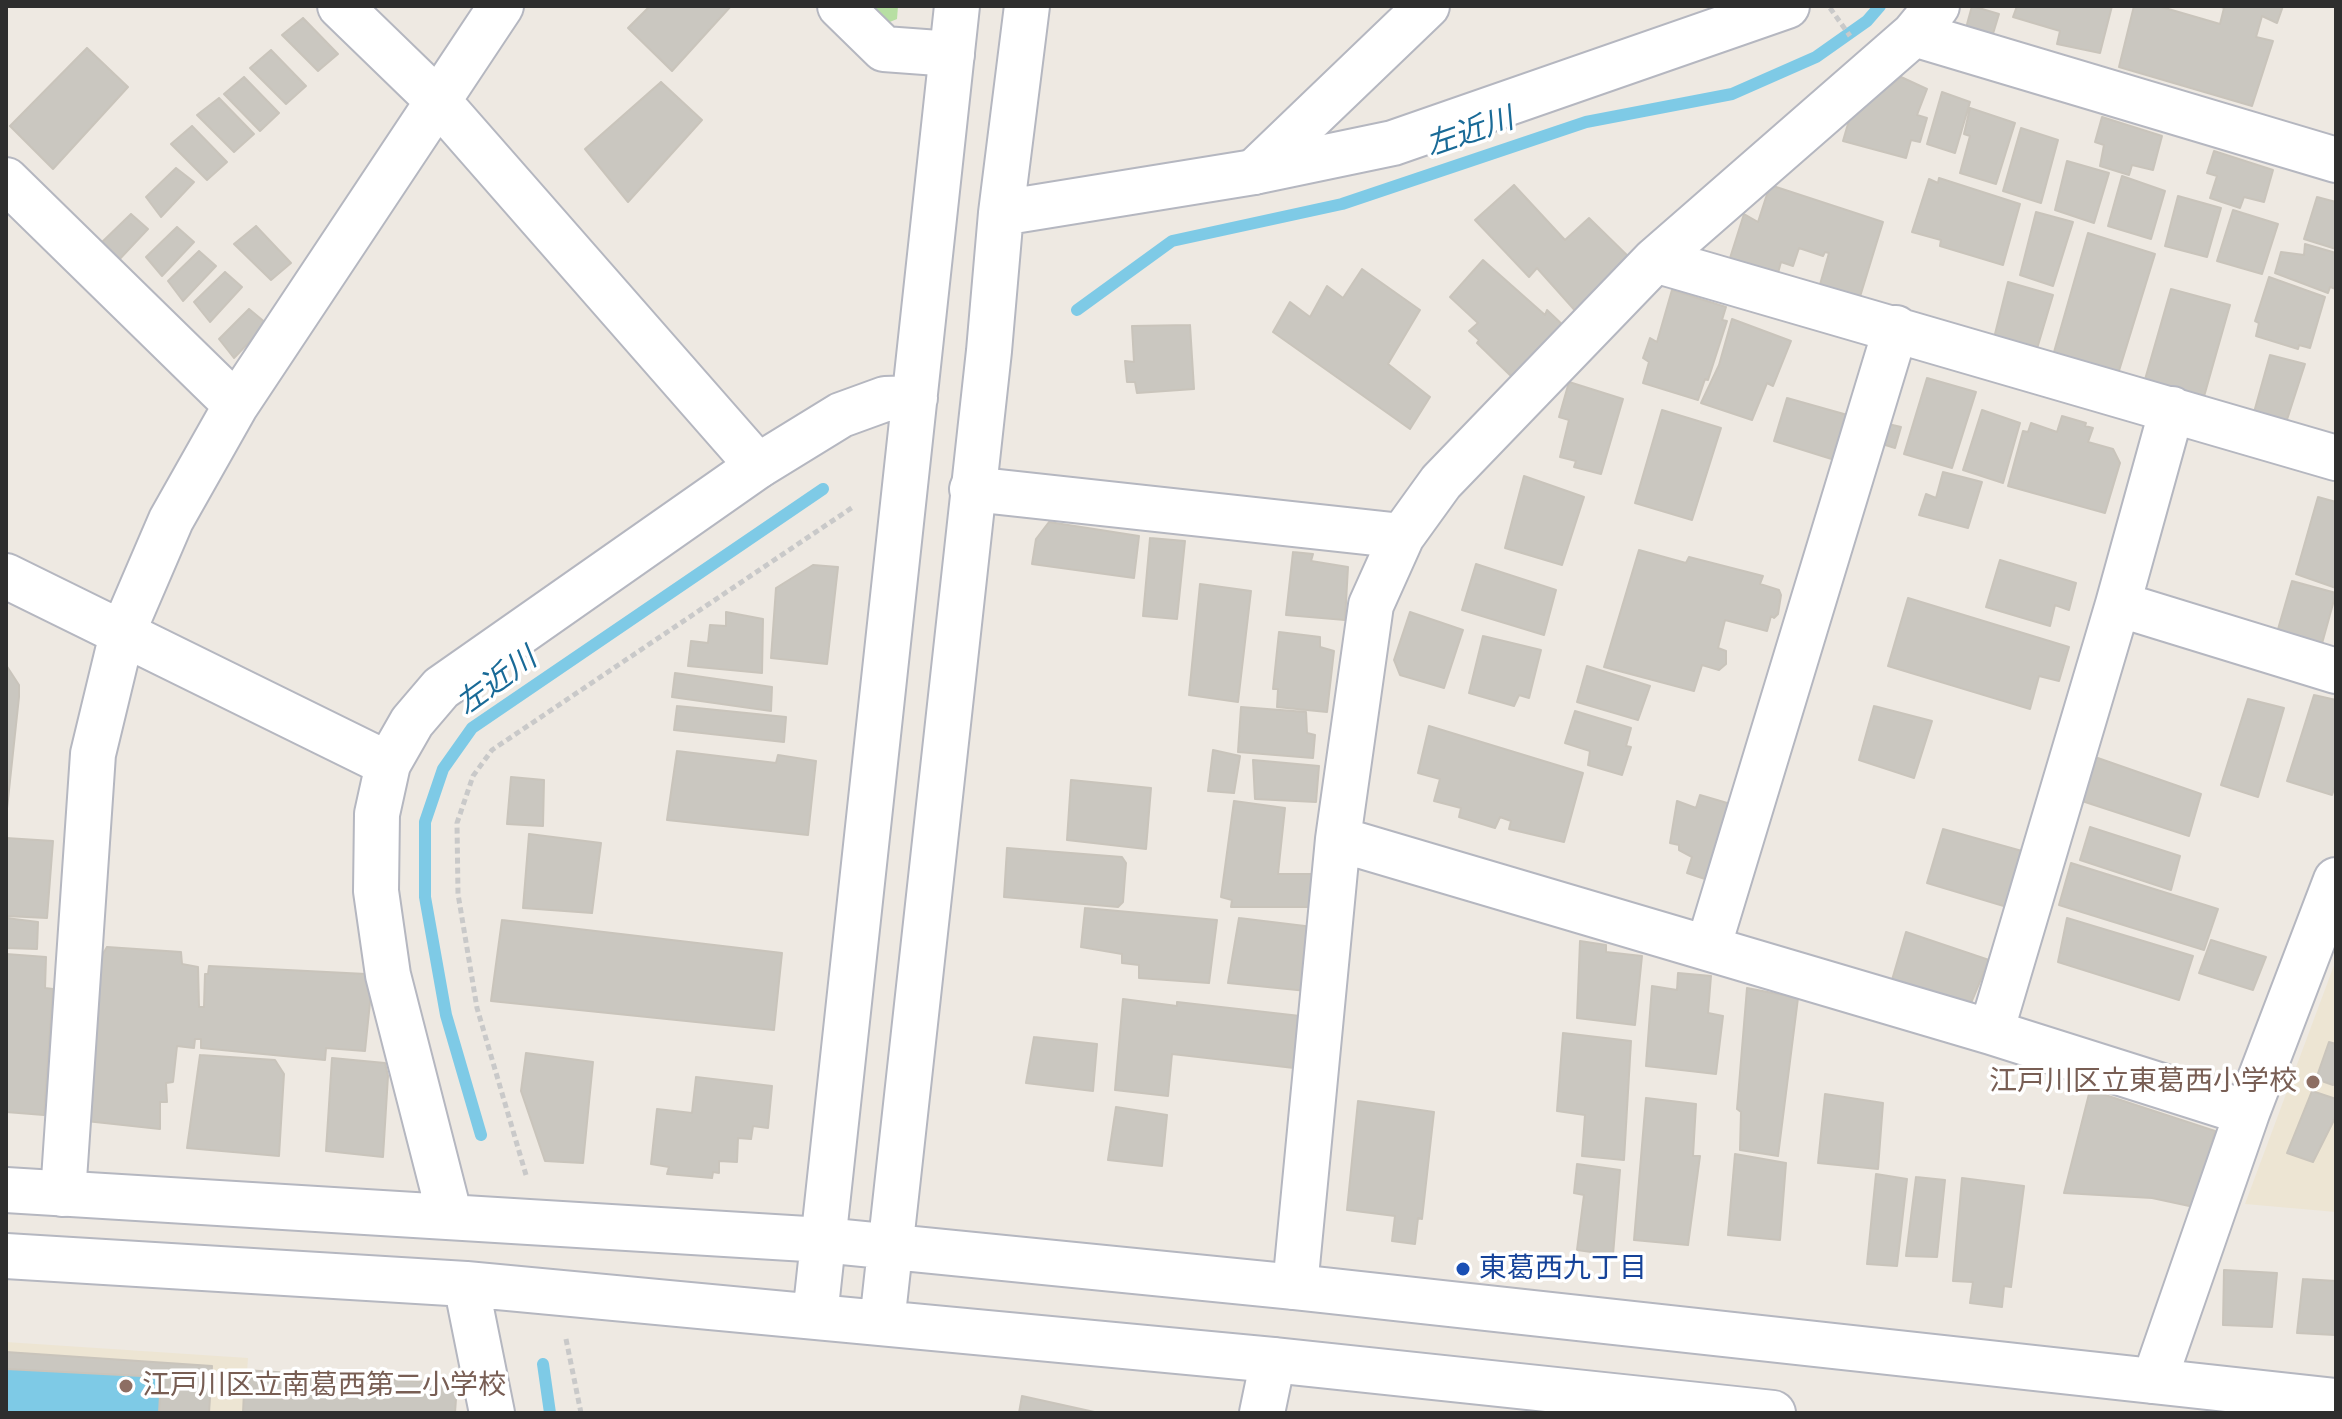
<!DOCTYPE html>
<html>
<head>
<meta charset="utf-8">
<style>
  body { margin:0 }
  #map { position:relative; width:2342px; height:1419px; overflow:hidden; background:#eee9e2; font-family:"Fira Sans",sans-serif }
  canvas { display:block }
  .frame { position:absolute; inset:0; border:8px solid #2e2e2e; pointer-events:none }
</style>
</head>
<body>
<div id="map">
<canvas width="2342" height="1419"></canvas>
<div class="frame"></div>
</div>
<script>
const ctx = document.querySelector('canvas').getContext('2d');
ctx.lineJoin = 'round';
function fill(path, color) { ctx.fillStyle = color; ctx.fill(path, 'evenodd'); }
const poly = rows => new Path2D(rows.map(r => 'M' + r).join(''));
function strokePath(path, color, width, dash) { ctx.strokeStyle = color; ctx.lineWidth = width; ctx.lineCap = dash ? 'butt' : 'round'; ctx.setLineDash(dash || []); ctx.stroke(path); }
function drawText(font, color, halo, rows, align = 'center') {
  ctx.font = font + ' "Fira Sans","Noto Sans JP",sans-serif'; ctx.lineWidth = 7; ctx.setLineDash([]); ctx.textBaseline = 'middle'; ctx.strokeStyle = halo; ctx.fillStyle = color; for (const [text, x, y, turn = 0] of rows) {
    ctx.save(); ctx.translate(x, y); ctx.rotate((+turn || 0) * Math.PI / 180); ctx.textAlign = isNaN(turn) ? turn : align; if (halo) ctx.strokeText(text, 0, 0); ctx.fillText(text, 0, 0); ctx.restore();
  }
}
const education = poly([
  [2336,960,2336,1212,2245,1204],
  [6,1342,248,1358,244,1413,6,1413]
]);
const green = poly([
  [866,6,898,6,897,19,885,24]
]);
const water = poly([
  [6,1369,161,1377,159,1413,6,1413]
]);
const stream = poly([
  [1077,310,1172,241,1342,204,1586,122,1732,94,1816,57,1867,21,1880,6],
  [481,1135,446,1015,425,897,425,822,443,769,472,728,823,489],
  [543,1364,550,1413]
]);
const building = poly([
  [650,6,731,6,672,71,628,28,650,6],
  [1972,6,1999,14,1992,37,1966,28,1972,6],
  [2017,6,2112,6,2100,53,2057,44,2060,31,2013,17,2017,6],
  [2134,6,2158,6,2220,24,2224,8,2219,6,2283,6,2277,23,2262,16,2256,37,2273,41,2252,106,2119,67,2134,6],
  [303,18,338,54,318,71,282,35,303,18],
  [87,48,128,87,53,169,10,126,87,48],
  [271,50,306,86,286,104,250,68,271,50],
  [244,77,279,113,260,131,224,94,244,77],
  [1901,77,1927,89,1917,115,1927,118,1920,142,1911,140,1906,158,1843,141,1850,117,1901,77],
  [661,82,702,120,628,202,585,149,661,82],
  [1942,92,1970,102,1955,153,1927,144,1942,92],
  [219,98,254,134,234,152,197,115,219,98],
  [1970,108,2015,123,1996,184,1960,173,1970,136,1964,134,1970,108],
  [2102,117,2162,136,2153,170,2132,165,2129,175,2100,166,2104,145,2095,142,2102,117],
  [192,126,227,162,207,180,171,144,192,126],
  [2021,128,2058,140,2041,203,2003,191,2021,128],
  [2214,151,2273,170,2264,202,2244,197,2240,208,2210,198,2217,176,2207,173,2214,151],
  [2067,161,2109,173,2094,223,2055,210,2067,161],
  [176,168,194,182,161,217,146,197,176,168],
  [2122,176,2165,191,2151,239,2108,226,2122,176],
  [1939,178,2020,204,2003,265,1940,246,1941,240,1912,232,1929,179,1938,183,1939,178],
  [1514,185,1565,240,1589,218,1633,261,1579,315,1537,268,1529,277,1475,220,1514,185],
  [1770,185,1883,222,1859,300,1819,288,1829,253,1825,252,1823,256,1799,248,1793,266,1781,262,1778,273,1730,258,1744,214,1758,222,1770,185],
  [2178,196,2221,208,2207,257,2165,246,2178,196],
  [2317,197,2336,202,2336,249,2304,239,2317,197],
  [2233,210,2278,224,2262,274,2217,261,2233,210],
  [2036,212,2073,222,2053,286,2020,275,2036,212],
  [131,214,148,229,115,264,100,244,131,214],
  [256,226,291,263,271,280,234,244,256,226],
  [177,227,194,242,162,276,146,257,177,227],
  [2088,233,2155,254,2114,387,2050,366,2088,233],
  [2305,244,2336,253,2336,289,2330,287,2328,293,2275,273,2281,252,2304,255,2305,244],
  [199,251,216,266,183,301,168,281,199,251],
  [1483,260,1545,315,1547,310,1567,329,1514,379,1477,343,1479,340,1469,331,1478,323,1450,297,1483,260],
  [1362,269,1420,310,1388,364,1430,397,1410,429,1273,332,1290,302,1310,317,1327,286,1343,298,1362,269],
  [225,272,242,287,210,322,194,302,225,272],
  [2269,277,2325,297,2310,348,2299,345,2298,349,2256,336,2259,323,2255,321,2269,277],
  [2008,282,2053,295,2036,352,1993,342,2008,282],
  [2171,289,2230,305,2201,407,2142,390,2171,289],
  [1672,290,1726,307,1722,320,1727,321,1708,380,1705,379,1698,400,1643,383,1649,362,1643,358,1650,338,1657,342,1672,290],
  [249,309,267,324,234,358,219,339,249,309],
  [1732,319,1791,341,1773,386,1767,383,1752,420,1701,403,1719,365,1732,319],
  [1190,325,1194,389,1137,393,1135,382,1127,382,1125,361,1134,362,1132,326,1190,325],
  [2270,355,2305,364,2283,432,2251,423,2270,355],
  [1927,378,1976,392,1952,468,1904,454,1927,378],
  [1569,382,1623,399,1601,474,1574,467,1576,461,1560,457,1569,420,1559,417,1569,382],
  [1787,398,1851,416,1838,461,1774,441,1787,398],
  [1662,410,1721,428,1692,520,1635,503,1662,410],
  [1982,410,2020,423,2003,483,1963,470,1982,410],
  [2062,416,2086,423,2085,426,2093,428,2088,442,2113,449,2120,463,2105,513,2008,486,2023,431,2028,432,2031,423,2057,432,2062,416],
  [1884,423,1901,427,1895,448,1879,443,1884,423],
  [1943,472,1982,482,1968,528,1919,515,1926,494,1936,498,1943,472],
  [1524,476,1584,497,1562,565,1505,548,1524,476],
  [2318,497,2336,502,2336,588,2296,574,2318,497],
  [1049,522,1139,536,1134,578,1032,564,1036,539,1049,522],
  [1150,538,1185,541,1177,619,1143,616,1150,538],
  [1639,550,1686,563,1689,557,1763,576,1760,584,1779,590,1781,595,1778,614,1774,618,1771,616,1767,631,1725,620,1718,648,1726,651,1726,664,1719,670,1702,665,1694,691,1604,667,1639,550],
  [1293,552,1313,554,1311,561,1348,567,1345,620,1286,615,1293,552],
  [2000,560,2076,583,2069,610,2055,605,2050,626,1986,607,2000,560],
  [1476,564,1556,590,1544,635,1462,610,1476,564],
  [813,565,838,567,827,664,771,658,776,588,813,565],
  [2292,581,2336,593,2318,658,2274,643,2292,581],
  [1200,584,1251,591,1238,702,1189,695,1200,584],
  [1908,598,2069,647,2059,681,2039,676,2030,709,1888,666,1908,598],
  [726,612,763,619,762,673,688,666,691,641,708,643,710,625,726,626,726,612],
  [1410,612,1463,630,1444,688,1400,675,1394,660,1410,612],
  [1279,632,1320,637,1320,647,1334,651,1327,712,1277,707,1278,689,1273,689,1279,632],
  [1483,636,1541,650,1529,698,1519,695,1514,706,1469,693,1483,636],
  [6,665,19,685,19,697,6,818,6,665],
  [1587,666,1650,686,1638,720,1577,702,1587,666],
  [675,673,772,687,771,711,672,697,675,673],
  [2314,695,2336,700,2336,783,2332,795,2287,781,2314,695],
  [2248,699,2284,708,2258,797,2221,785,2248,699],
  [677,706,786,717,784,742,674,730,677,706],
  [1874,706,1932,721,1914,778,1859,760,1874,706],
  [1241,707,1306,712,1307,733,1315,735,1313,758,1238,752,1241,707],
  [1575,711,1631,728,1626,746,1631,747,1622,775,1588,765,1590,751,1565,743,1575,711],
  [1429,726,1583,773,1564,842,1509,829,1511,821,1500,817,1495,828,1459,817,1461,808,1434,801,1440,779,1418,773,1429,726],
  [1213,750,1240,756,1234,793,1208,791,1213,750],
  [677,751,776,763,778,755,816,761,808,835,667,820,677,751],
  [2092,756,2201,794,2189,836,2082,801,2092,756],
  [1253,760,1319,766,1316,802,1255,799,1253,760],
  [511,777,544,780,543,826,507,824,511,777],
  [1071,780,1151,788,1146,849,1067,840,1071,780],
  [1700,795,1734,805,1711,881,1687,873,1692,857,1679,850,1679,845,1670,843,1677,801,1696,808,1700,795],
  [1234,801,1285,808,1278,874,1314,874,1310,907,1231,907,1232,900,1221,897,1234,801],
  [2090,827,2180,856,2171,890,2080,860,2090,827],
  [1943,829,2022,851,2007,907,1927,883,1943,829],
  [529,834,601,843,592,913,523,908,529,834],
  [6,838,53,841,47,918,6,916,6,838],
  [1007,848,1122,857,1126,863,1123,902,1118,907,1004,897,1007,848],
  [2071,863,2218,909,2204,950,2059,905,2071,863],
  [1085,908,1217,920,1209,983,1139,978,1139,965,1122,963,1122,954,1081,947,1085,908],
  [6,918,38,922,37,949,6,948,6,918],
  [1239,918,1313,927,1307,991,1228,983,1239,918],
  [2067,918,2193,956,2179,1000,2058,962,2067,918],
  [502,920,782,953,774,1030,491,1001,502,920],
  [1906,932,1989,960,1971,1003,1892,980,1906,932],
  [2211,940,2266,957,2253,990,2199,973,2211,940],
  [1580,941,1606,945,1606,952,1642,956,1635,1025,1577,1018,1580,941],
  [107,947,181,952,182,964,198,967,199,1007,204,1007,205,974,208,974,209,966,366,974,366,981,372,983,365,1051,326,1048,325,1060,201,1048,201,1039,195,1039,194,1048,177,1046,173,1082,166,1083,167,1102,160,1102,160,1129,86,1121,101,957,107,947],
  [6,954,46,957,45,988,53,989,44,1115,6,1112,6,954],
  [1678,973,1711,976,1708,1013,1723,1016,1716,1074,1646,1066,1652,986,1677,990,1678,973],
  [1747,988,1798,998,1778,1156,1740,1150,1741,1112,1737,1109,1747,988],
  [1123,999,1177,1006,1177,1002,1300,1016,1294,1068,1172,1054,1168,1096,1115,1090,1123,999],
  [1563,1033,1631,1041,1624,1160,1582,1156,1585,1115,1557,1111,1563,1033],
  [1034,1037,1097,1044,1093,1091,1026,1083,1034,1037],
  [2329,1042,2336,1044,2336,1079,2333,1085,2316,1079,2329,1042],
  [526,1053,593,1062,583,1163,545,1161,521,1091,526,1053],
  [200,1055,275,1060,284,1074,279,1156,187,1148,200,1055],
  [332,1058,385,1063,388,1076,383,1157,326,1151,332,1058],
  [696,1077,772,1086,768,1128,753,1126,751,1139,738,1138,737,1162,719,1161,719,1173,713,1172,712,1178,667,1174,669,1167,651,1164,657,1109,692,1113,696,1077],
  [2090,1090,2215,1131,2194,1207,2152,1198,2064,1193,2090,1090],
  [2312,1091,2336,1099,2336,1116,2313,1162,2287,1153,2312,1091],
  [1825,1094,1883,1103,1878,1169,1818,1163,1825,1094],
  [1646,1098,1696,1104,1693,1156,1700,1156,1688,1245,1634,1240,1646,1098],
  [1358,1101,1434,1112,1422,1219,1418,1218,1415,1244,1392,1241,1395,1216,1347,1210,1358,1101],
  [1116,1107,1167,1115,1162,1166,1108,1160,1116,1107],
  [1735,1154,1786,1163,1780,1240,1728,1235,1735,1154],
  [1577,1164,1620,1170,1613,1255,1577,1250,1584,1195,1574,1193,1577,1164],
  [1876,1174,1907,1179,1897,1266,1867,1264,1876,1174],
  [1916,1177,1945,1180,1937,1257,1906,1256,1916,1177],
  [1962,1178,2024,1186,2011,1287,2004,1286,2002,1307,1970,1303,1973,1282,1953,1281,1962,1178],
  [2224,1270,2277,1273,2272,1327,2223,1325,2224,1270],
  [2303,1279,2336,1281,2335,1335,2297,1333,2303,1279],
  [6,1352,212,1366,209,1413,159,1413,161,1377,6,1369,6,1352],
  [245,1370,457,1384,455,1413,243,1413,245,1370],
  [1022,1396,1099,1413,1019,1413,1022,1396]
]);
const path = poly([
  [1830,8,1850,36],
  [526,1175,477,1008,458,894,457,823,473,776,492,750,853,507],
  [566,1339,581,1413]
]);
const minor = poly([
  [340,6,438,101,758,466],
  [840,6,884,49,952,54],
  [1914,34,2336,160],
  [1254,172,1427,6],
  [6,180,236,405],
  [1655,260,2336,458],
  [972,489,1402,536],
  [6,576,388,764],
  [2118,604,2336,671],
  [1338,839,1991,1032,2247,1113],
  [1708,948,1896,328],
  [1991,1032,2118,604,2172,409],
  [63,1194,93,754,122,634,171,520,236,405,501,6],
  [1295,1287,1338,839,1371,605,1402,536,1441,482,1655,260,1914,34,1937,6],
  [2154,1381,2247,1113,2336,880],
  [1262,1413,1273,1360]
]);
const tertiary = poly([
  [1001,213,1254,172,1393,143,1787,6],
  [6,1190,823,1240,1295,1287,2336,1401],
  [450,1217,388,975,376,891,377,814,388,764,412,722,441,688,758,466,841,415,885,399,915,398],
  [6,1256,466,1284,1273,1360,1773,1413],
  [466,1284,492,1413],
  [815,1316,957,6],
  [882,1323,989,351,1001,213,1027,6]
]);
const markers = [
  [2313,1082,8,"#8d6e63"],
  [1463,1269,8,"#1a4fb4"],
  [126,1386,8,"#8d6e63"]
];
const educationNames = [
  ["江戸川区立東葛西小学校",2297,1082],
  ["江戸川区立南葛西第二小学校",142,1386,"left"]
];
const transitNames = [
  ["東葛西九丁目",1479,1269]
];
const waterNames = [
  ["左近川",1470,133,-19],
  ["左近川",497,682,-36]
];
fill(education, '#ede5d3');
fill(green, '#b7dfa3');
fill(water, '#7ecae6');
strokePath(stream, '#7ecae6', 12);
fill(building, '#cac7c0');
strokePath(building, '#c9c4bb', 2);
strokePath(minor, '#b5b7c0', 48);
strokePath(tertiary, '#b5b7c0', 48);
strokePath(path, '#c9c9c9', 5, [6, 4]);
strokePath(minor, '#fff', 44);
strokePath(tertiary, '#fff', 44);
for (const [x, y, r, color] of markers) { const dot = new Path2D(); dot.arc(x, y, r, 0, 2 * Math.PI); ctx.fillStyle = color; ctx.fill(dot); strokePath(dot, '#fff', 3); }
drawText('28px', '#785e54', '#fff', educationNames, 'right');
drawText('28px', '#164399', '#fff', transitNames, 'left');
drawText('italic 30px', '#196a97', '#fff', waterNames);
</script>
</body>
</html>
